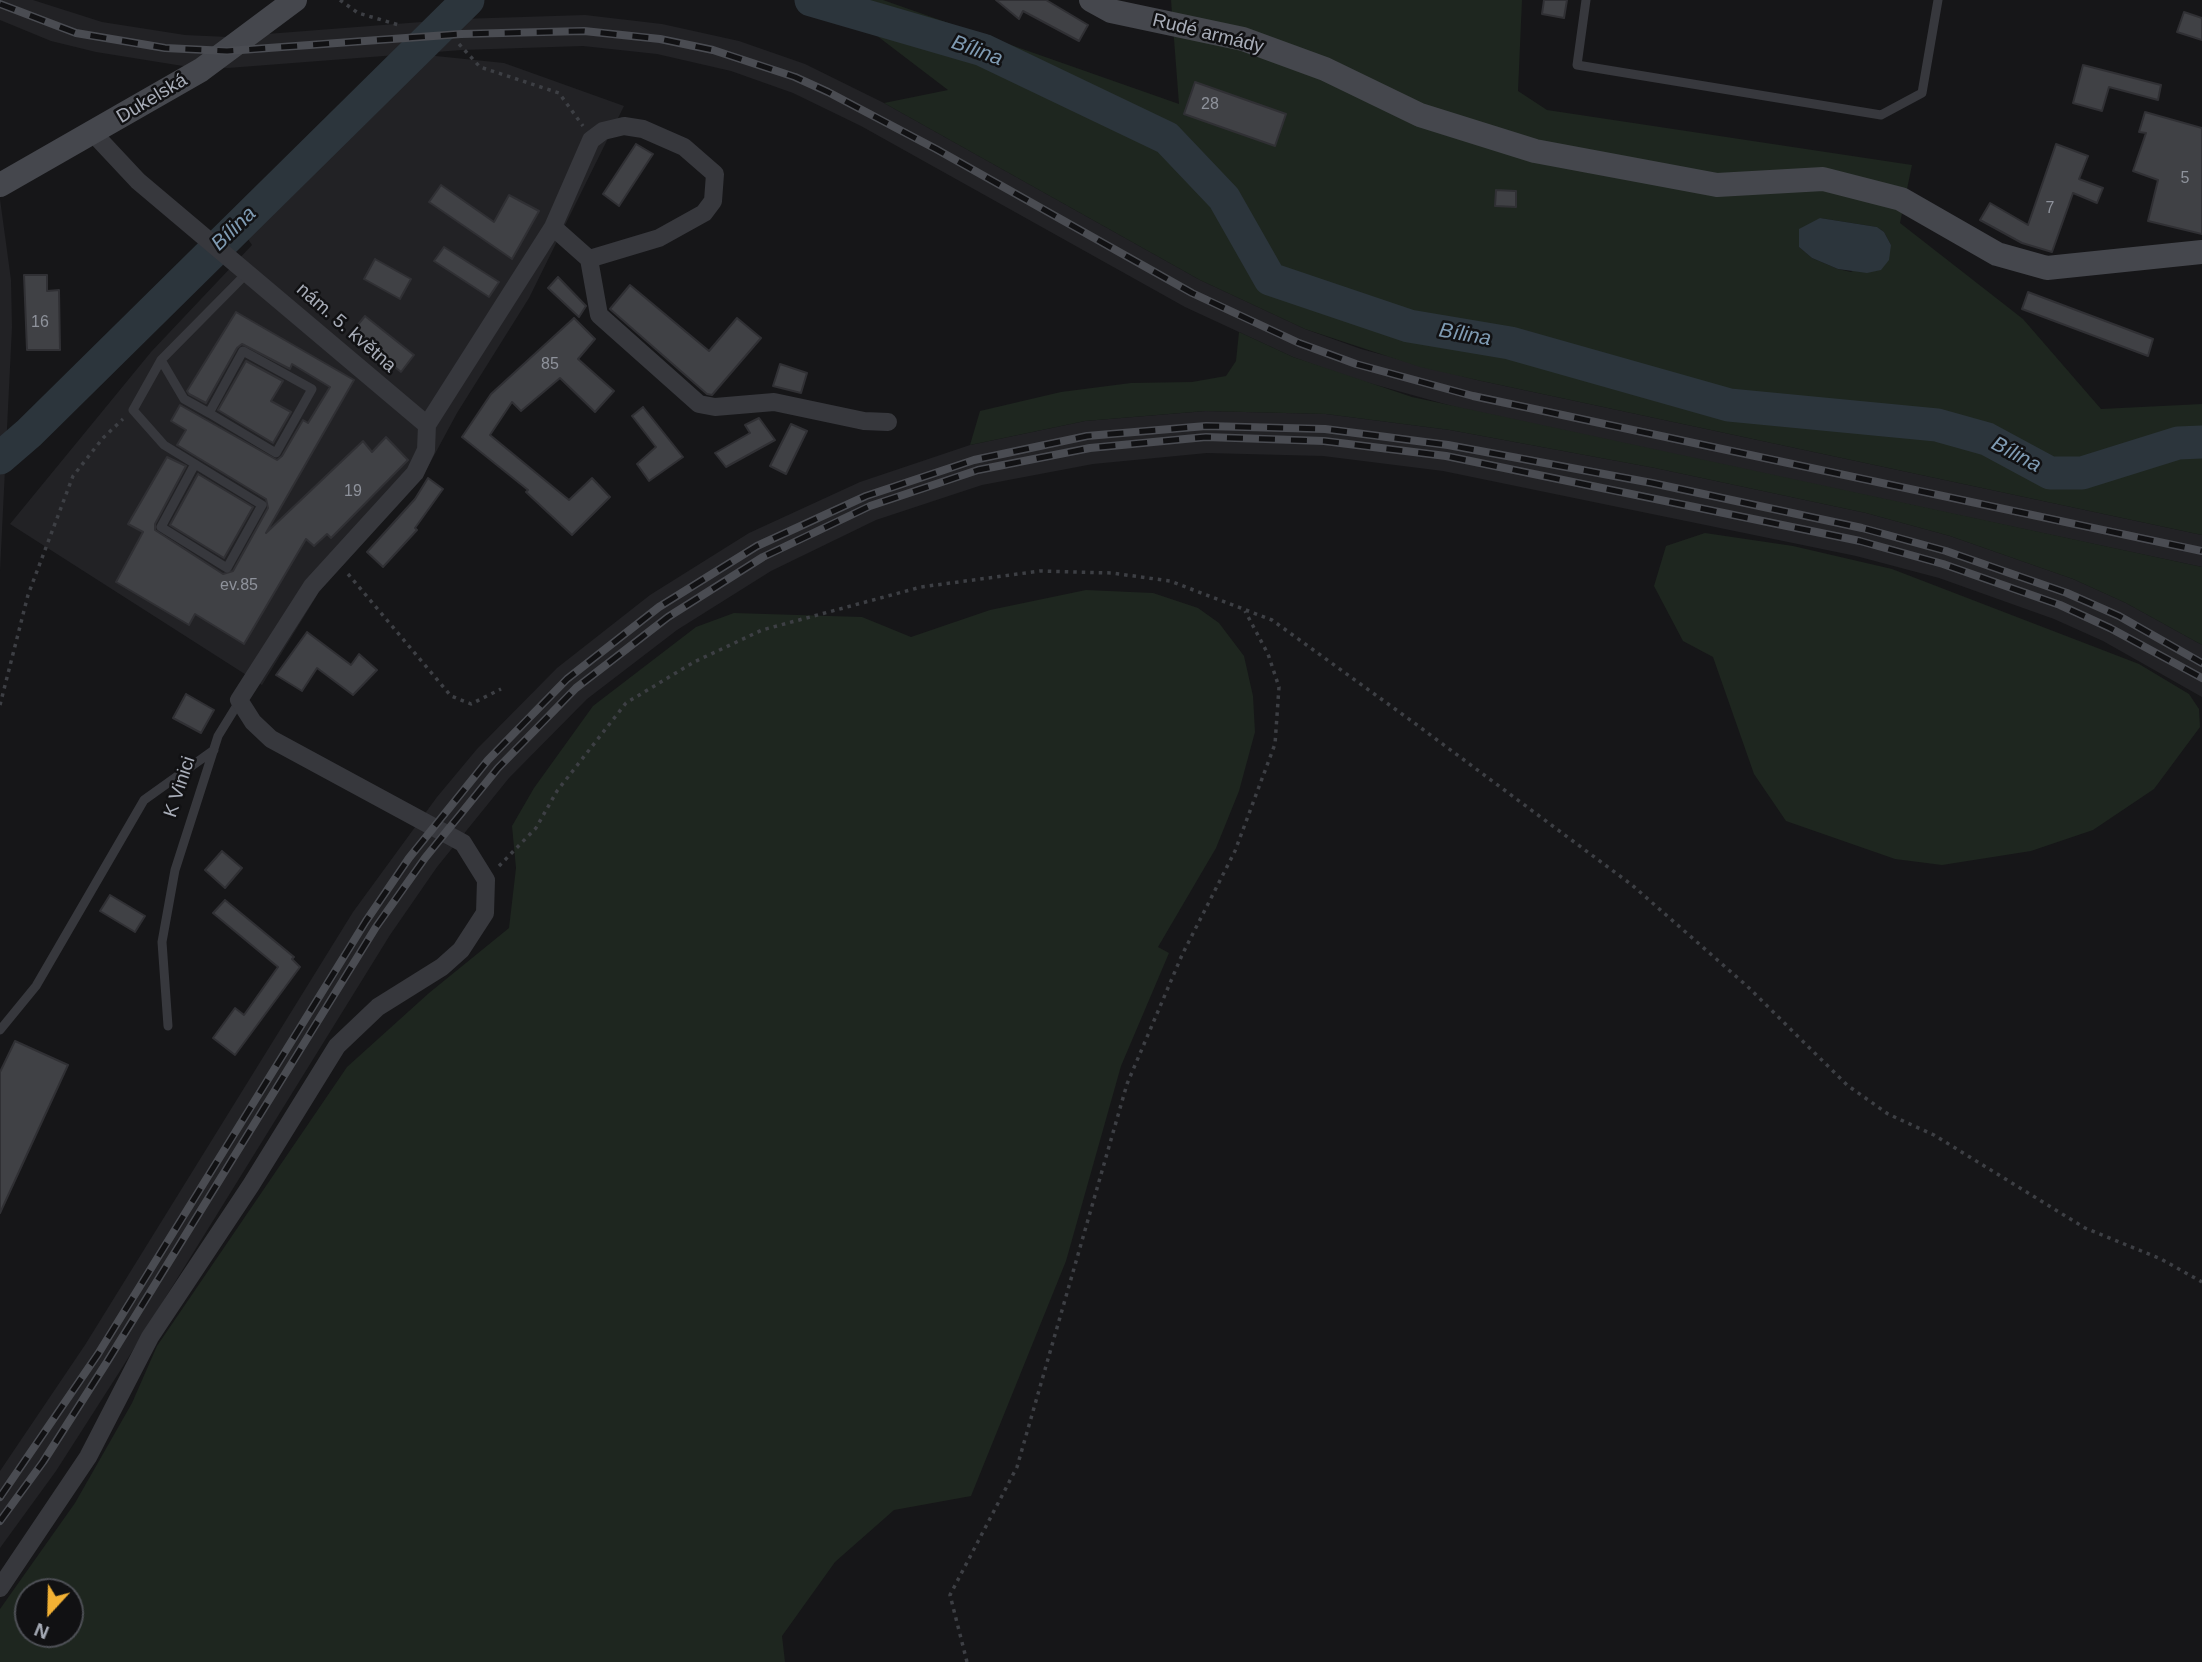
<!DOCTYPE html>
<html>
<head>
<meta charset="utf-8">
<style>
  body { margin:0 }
  #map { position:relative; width:2202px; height:1662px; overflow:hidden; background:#161618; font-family:Helvetica,sans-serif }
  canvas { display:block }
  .north { position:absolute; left:14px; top:1578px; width:70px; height:70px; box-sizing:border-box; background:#111113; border:2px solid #4d4f55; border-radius:50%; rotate:202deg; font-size:19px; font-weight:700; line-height:28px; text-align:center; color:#a8adb8 }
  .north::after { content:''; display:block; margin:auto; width:24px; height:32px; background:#f2b134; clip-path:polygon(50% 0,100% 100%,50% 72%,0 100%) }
</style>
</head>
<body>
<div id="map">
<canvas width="2202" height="1662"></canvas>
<div class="north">N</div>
</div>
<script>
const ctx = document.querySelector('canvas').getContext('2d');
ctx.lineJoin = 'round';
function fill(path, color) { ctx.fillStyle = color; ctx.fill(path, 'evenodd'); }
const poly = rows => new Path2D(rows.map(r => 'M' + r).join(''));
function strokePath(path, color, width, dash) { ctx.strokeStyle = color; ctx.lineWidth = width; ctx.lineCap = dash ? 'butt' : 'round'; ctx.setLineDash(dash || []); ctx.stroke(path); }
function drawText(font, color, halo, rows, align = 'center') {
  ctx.font = font + ' Helvetica,sans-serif'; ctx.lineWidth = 5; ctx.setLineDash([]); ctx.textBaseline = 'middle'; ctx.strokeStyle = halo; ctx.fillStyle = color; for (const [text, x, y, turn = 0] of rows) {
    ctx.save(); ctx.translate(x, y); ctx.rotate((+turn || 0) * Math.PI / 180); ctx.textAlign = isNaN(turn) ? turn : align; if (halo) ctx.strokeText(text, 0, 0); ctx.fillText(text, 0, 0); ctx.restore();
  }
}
const built = poly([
  [0,0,33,0,102,22,185,35,228,37,460,19,585,15,662,24,739,41,805,64,884,103,1200,280,1305,329,1361,349,1477,380,2202,535,2202,567,1470,411,1351,378,1293,357,1185,307,861,126,793,93,731,71,657,54,583,46,462,50,228,68,183,66,96,52,51,41,0,20],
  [426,55,504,63,624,106,529,298,457,413,423,476,319,592,262,685,10,524,151,352,252,245,241,229],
  [0,199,11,280,12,327,0,571],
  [1206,411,1326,414,1450,430,1655,468,1866,513,1950,536,2073,579,2126,603,2202,645,2202,697,2103,641,2054,619,1939,578,1856,556,1443,471,1323,456,1207,453,1093,464,982,485,876,520,771,571,677,630,587,699,509,778,437,867,390,935,120,1371,56,1471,0,1548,0,1471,85,1345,353,912,437,797,477,749,557,668,650,595,749,533,860,482,970,445,1085,421]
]);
const green = poly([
  [830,0,883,0,1179,104,1171,0,1522,0,1518,91,1547,110,1912,165,1900,223,2023,319,2101,409,2202,404,2202,535,1477,380,1420,367,1305,329,1200,280,884,103,948,90],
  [1820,218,1877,227,1884,232,1891,245,1851,272,1838,269,1812,258,1799,247],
  [1239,332,1293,357,1412,397,2202,567,2202,645,2126,603,2073,579,1950,536,1866,513,1655,468,1450,430,1326,414,1205,411,1085,421,970,445,980,411,1061,392,1131,383,1192,382,1226,376,1236,361],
  [1705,533,1793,546,1892,569,2139,664,2189,694,2199,709,2200,727,2154,789,2093,830,2031,851,1942,865,1895,859,1786,821,1754,774,1713,657,1683,641,1654,586,1666,546],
  [1086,590,1153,593,1198,608,1219,623,1244,656,1253,696,1255,732,1239,791,1216,848,1158,947,1169,953,1121,1066,1066,1261,971,1496,894,1510,835,1562,782,1636,785,1662,0,1662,0,1609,75,1503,132,1403,157,1346,347,1067,429,993,509,928,516,868,512,826,534,788,593,706,696,627,734,613,862,617,911,637,990,610],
  [28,1592,70,1592,70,1634,28,1634]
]);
const water = poly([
  [1820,218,1877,227,1884,232,1891,245,1889,260,1881,270,1867,273,1838,269,1812,258,1799,247,1799,229]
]);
const river = poly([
  [811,0,983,50,1167,138,1224,198,1270,279,1409,326,1510,343,1729,405,1937,425,1987,439,2050,473,2082,473,2178,443,2202,442],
  [0,458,29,433,468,0]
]);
const building = poly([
  [996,0,1046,0,1088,25,1079,41,1023,11,1019,19,996,0],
  [1544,0,1567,0,1564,18,1542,14,1544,0],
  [2184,12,2202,18,2202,40,2177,32,2184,12],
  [2083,65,2161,85,2158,100,2109,87,2102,111,2073,103,2083,65],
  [1195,82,1286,114,1275,146,1184,114,1195,82],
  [2145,112,2202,128,2202,234,2148,221,2158,180,2133,171,2146,133,2139,132,2145,112],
  [636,144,653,154,619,206,603,194,636,144],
  [2056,144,2088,156,2079,179,2103,188,2097,203,2073,193,2052,252,2022,243,1980,220,1990,203,2028,225,2056,144],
  [441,185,494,222,509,195,539,211,512,259,429,202,441,185],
  [1496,190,1516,191,1516,207,1495,206,1496,190],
  [444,247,499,282,489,297,434,261,444,247],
  [375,259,411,279,400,299,364,279,375,259],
  [24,275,47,275,47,291,59,290,60,350,27,350,24,275],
  [558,277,586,306,579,317,548,288,558,277],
  [630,285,709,351,737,318,761,338,712,395,707,394,610,309,630,285],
  [2028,292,2153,339,2148,356,2022,309,2028,292],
  [236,312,354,380,266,533,363,441,372,452,386,437,408,460,331,538,327,534,314,546,306,539,244,644,195,614,189,625,116,582,143,532,128,524,167,457,186,466,155,524,155,530,223,574,233,571,268,508,266,499,177,445,186,430,171,421,180,405,277,460,282,456,303,420,308,423,330,387,292,364,290,369,242,344,237,348,206,403,189,394,187,391,236,312],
  [365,316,414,355,401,372,352,332,365,316],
  [574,318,595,339,578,359,614,391,595,412,560,378,521,411,512,402,490,435,569,500,592,478,610,497,572,535,526,492,528,490,462,437,491,394,574,318],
  [246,361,283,381,271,401,291,412,273,443,218,410,246,361],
  [780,364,807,373,801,393,773,386,780,364],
  [643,407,683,457,649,481,637,464,656,447,632,416,643,407],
  [759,418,775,440,726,467,715,453,750,433,745,425,759,418],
  [791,424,807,431,786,474,770,466,791,424],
  [198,474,253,507,224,558,170,525,198,474],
  [428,478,443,489,415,528,417,530,383,567,367,552,415,499,428,478],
  [307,632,351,665,359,654,377,670,353,695,317,668,302,691,276,675,307,632],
  [186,694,214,710,201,733,173,718,186,694],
  [222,851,242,868,225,888,205,870,222,851],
  [110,895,145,916,135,932,100,911,110,895],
  [225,900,294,957,292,959,300,967,235,1055,213,1038,235,1008,244,1015,278,967,213,913,225,900],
  [15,1041,68,1065,0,1213,0,1072,15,1041]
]);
const path = poly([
  [340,0,358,13,399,25],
  [459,44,480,67,559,93,583,126],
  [348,574,451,696,471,704,501,689],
  [0,705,28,595,73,476,103,438,123,419],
  [499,866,536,828,557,791,626,703,694,662,762,630,921,587,1040,571,1112,573,1170,581,1272,620,1413,722,1632,885,1747,986,1847,1085,1888,1114,1934,1135,2085,1228,2161,1259,2202,1282],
  [967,1662,950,1595,1017,1467,1127,1084,1182,955,1235,851,1275,744,1279,687,1268,654,1245,611]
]);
const lane = poly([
  [1586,0,1577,65,1881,115,1922,93,1938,0],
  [161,360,184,399,209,413,276,453,312,389,243,351,209,413],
  [195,464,161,527,227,568,262,505,164,445,133,410,161,360,248,272],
  [168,1026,162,942,175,870,218,736,239,702],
  [0,1030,36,986,144,800,214,750]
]);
const street = poly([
  [94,134,138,181,427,425],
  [553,227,589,259],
  [0,1588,88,1457,150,1337,251,1185,337,1046,378,1007,442,967,461,950,485,913,486,880,463,843,271,739,253,722,239,700,312,586,415,473,426,450,427,425,553,227,591,140,603,131,624,126,643,129,684,147,715,174,713,201,704,213,659,238,589,259,599,315,699,404,715,407,774,402,864,421,888,422]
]);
const secondary = poly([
  [1091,0,1111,11,1243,39,1325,69,1420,115,1535,151,1717,185,1823,179,1901,199,1997,254,2047,268,2202,252],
  [0,185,201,70,295,0]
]);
const rail = poly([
  [0,4,76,33,165,48,227,51,461,34,584,31,660,39,713,50,795,77,828,92,936,149,1192,293,1299,343,1356,364,1473,396,2202,551],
  [0,1497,98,1354,366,921,409,858,488,760,567,679,659,607,757,546,866,496,974,460,1087,436,1206,426,1325,429,1448,445,1652,483,1862,528,1946,551,2067,593,2119,616,2202,663],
  [0,1521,43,1462,107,1362,376,927,425,858,498,768,576,688,668,617,763,557,870,506,978,470,1090,448,1206,437,1324,441,1446,456,1860,541,1943,564,2060,605,2110,628,2202,678]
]);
const numberNames = [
  ["28",1210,105],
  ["5",2185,179],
  ["7",2050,209],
  ["16",40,323],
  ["85",550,365],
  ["19",353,492],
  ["ev.85",239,586]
];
const streetNames = [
  ["Rudé armády",1208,34,14],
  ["Dukelská",152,99,-31],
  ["nám. 5. května",346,328,41],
  ["K Vinici",180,787,-72]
];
const waterNames = [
  ["Bílina",977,51,20],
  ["Bílina",234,229,-44],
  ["Bílina",1465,335,10],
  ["Bílina",2016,455,28]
];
fill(built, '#222225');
fill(green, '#1e261f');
fill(water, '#2c353c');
strokePath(river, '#2c353c', 33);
fill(building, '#404145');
strokePath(building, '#303034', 2);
strokePath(path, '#3d3f44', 3.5, [3.5, 5]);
strokePath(lane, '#37383d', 9);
strokePath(street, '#37383d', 18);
strokePath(secondary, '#45474d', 24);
strokePath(rail, '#4a4c52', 8);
strokePath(rail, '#111113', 5, [16]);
drawText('16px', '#8e929b', null, numberNames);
drawText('19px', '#a8adb8', '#111113', streetNames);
drawText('italic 21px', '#7f9bb3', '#111113', waterNames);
</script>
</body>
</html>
